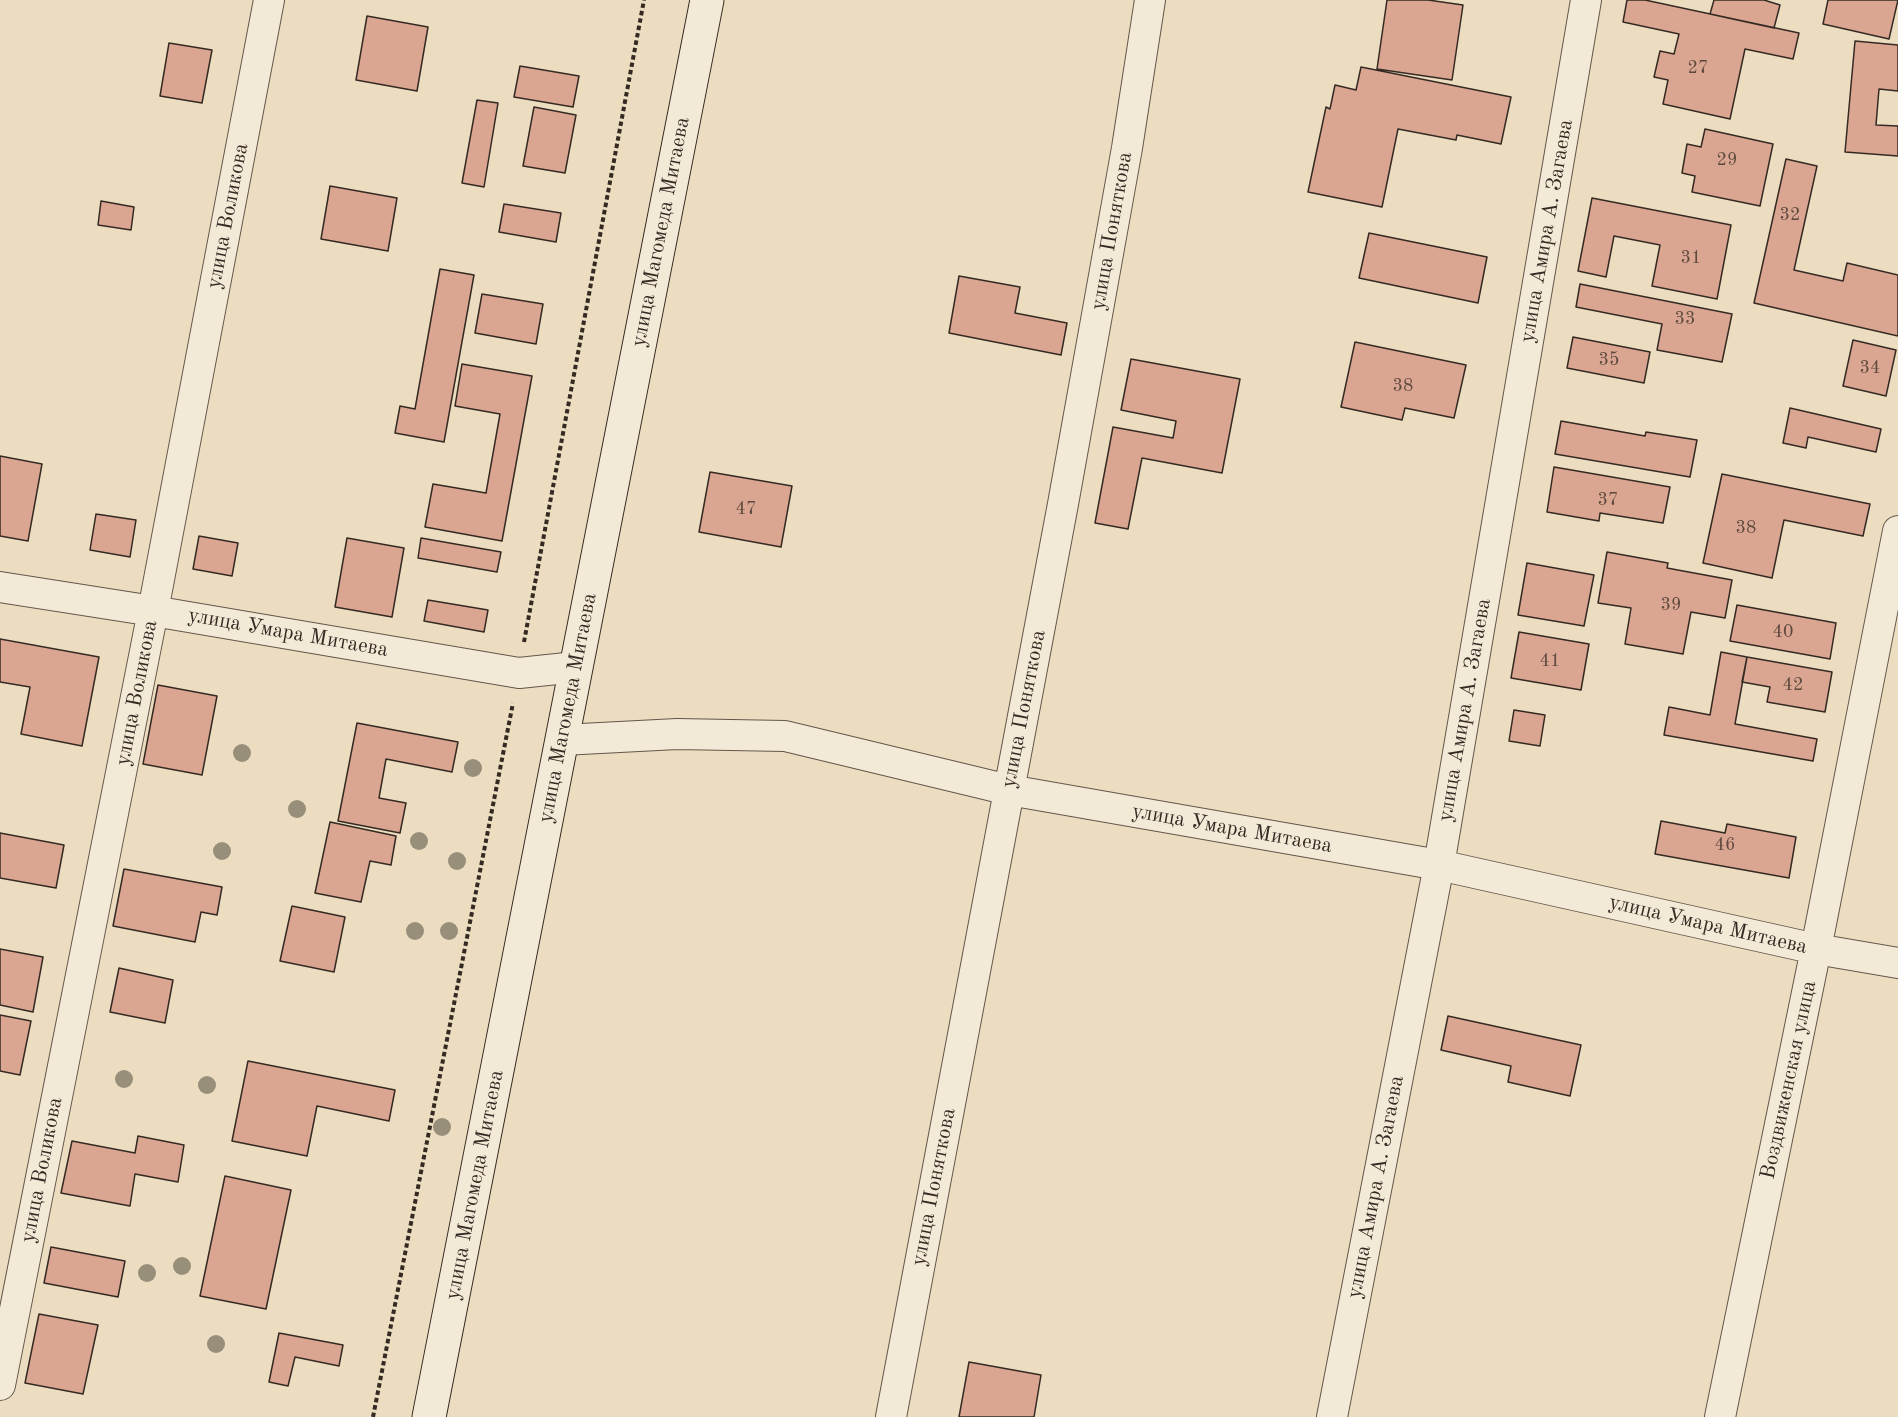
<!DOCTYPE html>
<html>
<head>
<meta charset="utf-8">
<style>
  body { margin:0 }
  canvas { display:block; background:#ecddc1 }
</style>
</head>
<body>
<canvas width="1898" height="1417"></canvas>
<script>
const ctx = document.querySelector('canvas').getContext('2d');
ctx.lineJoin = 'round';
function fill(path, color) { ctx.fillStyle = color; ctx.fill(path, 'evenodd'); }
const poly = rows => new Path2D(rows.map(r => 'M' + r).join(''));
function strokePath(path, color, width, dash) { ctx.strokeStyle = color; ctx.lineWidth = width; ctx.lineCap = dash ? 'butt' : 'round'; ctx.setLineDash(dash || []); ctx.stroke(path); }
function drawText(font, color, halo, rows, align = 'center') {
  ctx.font = font + ' "Old Standard TT",serif'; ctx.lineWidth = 6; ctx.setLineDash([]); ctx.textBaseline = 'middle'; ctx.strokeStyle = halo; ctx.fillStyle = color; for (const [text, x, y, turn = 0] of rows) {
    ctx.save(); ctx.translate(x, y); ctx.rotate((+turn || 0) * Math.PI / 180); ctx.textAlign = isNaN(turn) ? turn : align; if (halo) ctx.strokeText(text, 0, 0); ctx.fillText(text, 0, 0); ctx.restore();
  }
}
const building = poly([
  [1387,0,1428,0,1463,5,1452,80,1377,69,1387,0],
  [1627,0,1645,0,1799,33,1793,59,1745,49,1730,119,1663,104,1668,80,1654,77,1660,51,1674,54,1679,34,1623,22,1627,0],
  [1714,0,1764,0,1780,5,1774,28,1710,14,1714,0],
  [1828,0,1898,0,1889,39,1823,24,1828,0],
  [367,16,428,27,417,91,356,80,367,16],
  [1855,41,1898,45,1898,91,1879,89,1876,125,1898,126,1898,156,1845,152,1855,41],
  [169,43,212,50,202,103,160,96,169,43],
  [520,66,579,76,573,107,514,97,520,66],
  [1361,67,1511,97,1501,144,1457,135,1456,140,1398,129,1382,207,1308,192,1326,107,1330,109,1335,85,1356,90,1361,67],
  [477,100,498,103,484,187,462,183,477,100],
  [534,107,576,115,565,173,523,166,534,107],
  [1705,129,1773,144,1760,206,1692,192,1695,176,1682,173,1687,144,1701,147,1705,129],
  [1786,159,1817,166,1794,270,1843,281,1847,263,1898,275,1898,336,1754,303,1786,159],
  [330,186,397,198,388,251,321,239,330,186],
  [1592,198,1731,225,1717,299,1652,286,1660,245,1614,236,1606,277,1578,271,1592,198],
  [101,201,134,207,131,230,98,225,101,201],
  [504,204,561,213,556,242,499,232,504,204],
  [1369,233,1487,257,1478,303,1359,278,1369,233],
  [440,269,474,275,444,442,395,433,400,406,415,409,440,269],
  [959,276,1020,287,1015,313,1067,323,1061,355,949,333,959,276],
  [1580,284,1732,314,1722,362,1657,350,1662,324,1576,307,1580,284],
  [482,294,543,304,536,344,475,333,482,294],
  [1573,337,1650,352,1644,383,1567,368,1573,337],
  [1853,340,1896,350,1886,396,1843,386,1853,340],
  [1355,342,1466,365,1454,418,1405,408,1402,420,1341,407,1355,342],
  [1131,359,1240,379,1222,473,1142,458,1128,529,1095,523,1113,427,1173,438,1176,421,1121,410,1131,359],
  [462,364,532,376,502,541,425,527,433,484,486,493,500,414,455,406,462,364],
  [1790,408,1881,429,1876,452,1808,437,1806,448,1783,443,1790,408],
  [1561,421,1645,436,1646,432,1697,440,1690,477,1555,454,1561,421],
  [0,456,42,464,28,541,0,536,0,456],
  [1554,467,1670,487,1663,523,1600,513,1599,521,1547,512,1554,467],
  [710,472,792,486,781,547,699,532,710,472],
  [1722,474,1870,504,1863,536,1784,520,1772,578,1703,563,1722,474],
  [96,514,136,520,130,557,90,550,96,514],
  [199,536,238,543,232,576,193,569,199,536],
  [347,538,404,548,392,617,335,607,347,538],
  [421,538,501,552,497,572,418,558,421,538],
  [1607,552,1668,563,1667,568,1732,580,1725,618,1691,612,1683,654,1625,644,1631,608,1598,603,1607,552],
  [1527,563,1594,575,1584,626,1518,615,1527,563],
  [428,600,488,610,484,632,424,621,428,600],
  [1737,605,1836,623,1830,659,1730,641,1737,605],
  [1519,632,1589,644,1581,690,1511,678,1519,632],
  [0,639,99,657,82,746,21,734,30,687,0,682,0,639],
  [1721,652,1747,657,1735,724,1817,739,1813,761,1664,735,1669,707,1710,715,1721,652],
  [1747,657,1832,672,1825,712,1767,702,1770,687,1742,682,1747,657],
  [158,685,217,696,202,775,143,764,158,685],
  [1514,710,1545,715,1540,746,1509,741,1514,710],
  [357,723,458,742,452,772,386,759,379,798,406,803,400,833,338,821,357,723],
  [1661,821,1725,833,1727,824,1796,837,1789,878,1655,854,1661,821],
  [330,822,396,836,391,865,370,861,361,902,315,893,330,822],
  [0,833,64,845,56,888,0,878,0,833],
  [124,869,222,887,217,915,201,912,195,942,113,926,124,869],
  [292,906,345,917,334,972,280,961,292,906],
  [0,949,43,957,33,1012,0,1005,0,949],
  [119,968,173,980,165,1023,110,1012,119,968],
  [0,1015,31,1021,20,1075,0,1071,0,1015],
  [1448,1016,1581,1045,1570,1096,1508,1082,1511,1066,1441,1050,1448,1016],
  [248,1061,395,1090,389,1121,317,1106,307,1156,232,1141,248,1061],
  [138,1136,184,1145,178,1182,135,1174,130,1206,61,1193,72,1141,135,1153,138,1136],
  [225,1176,291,1190,266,1309,200,1296,225,1176],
  [51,1247,125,1261,118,1297,44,1283,51,1247],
  [39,1314,98,1325,83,1394,25,1383,39,1314],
  [279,1333,343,1345,339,1366,295,1357,288,1386,269,1382,279,1333],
  [969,1362,1041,1375,1034,1417,959,1417,969,1362]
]);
const path = poly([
  [524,642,644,0],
  [373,1417,513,703]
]);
const street = poly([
  [0,587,153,611,519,673,576,667],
  [562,740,677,734,785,736,1009,790,1439,865,1816,949,1898,963],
  [0,1385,153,611,269,0],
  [891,1417,1063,504,1127,148,1150,0],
  [1332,1417,1439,865,1586,0],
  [1720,1417,1816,949,1898,531]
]);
const secondary = poly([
  [429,1417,707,0]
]);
const trees = [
  [242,753],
  [473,768],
  [297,809],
  [419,841],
  [222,851],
  [457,861],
  [415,931],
  [449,931],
  [124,1079],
  [207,1085],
  [442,1127],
  [182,1266],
  [147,1273],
  [216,1344]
];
const numberNames = [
  ["27",1698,68],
  ["29",1727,160],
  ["32",1790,215],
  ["31",1691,258],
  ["33",1685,319],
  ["35",1609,360],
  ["34",1870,368],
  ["38",1403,386],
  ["37",1608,500],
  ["47",746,509],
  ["38",1746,528],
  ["39",1671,605],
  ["40",1783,632],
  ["41",1550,661],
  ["42",1793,685],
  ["46",1725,845]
];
const streetNames = [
  ["улица Воликова",228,216,-79],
  ["улица Поняткова",1112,231,-80],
  ["улица Амира А. Загаева",1547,231,-80],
  ["улица Магомеда Митаева",661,232,-79],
  ["улица Умара Митаева",288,633,10],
  ["улица Воликова",137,693,-79],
  ["улица Магомеда Митаева",568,708,-79],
  ["улица Поняткова",1024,709,-79],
  ["улица Амира А. Загаева",1465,710,-80],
  ["улица Умара Митаева",1232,829,10],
  ["улица Умара Митаева",1708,925,13],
  ["Воздвиженская улица",1789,1080,-78],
  ["улица Воликова",42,1170,-79],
  ["улица Магомеда Митаева",475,1185,-79],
  ["улица Поняткова",934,1187,-79],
  ["улица Амира А. Загаева",1376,1187,-79]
];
fill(building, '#daa691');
strokePath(building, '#352a23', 1.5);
strokePath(street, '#63574a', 32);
strokePath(secondary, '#352a23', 35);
strokePath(path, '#352a23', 4, [4.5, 3]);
strokePath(street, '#f3e9d7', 30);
strokePath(secondary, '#f3e9d7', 33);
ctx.fillStyle = '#988f7a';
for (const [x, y] of trees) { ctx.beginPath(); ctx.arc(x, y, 9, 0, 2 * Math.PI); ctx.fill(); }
drawText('18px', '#5e493e', null, numberNames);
drawText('21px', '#352a23', '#f3e9d7', streetNames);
</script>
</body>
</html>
